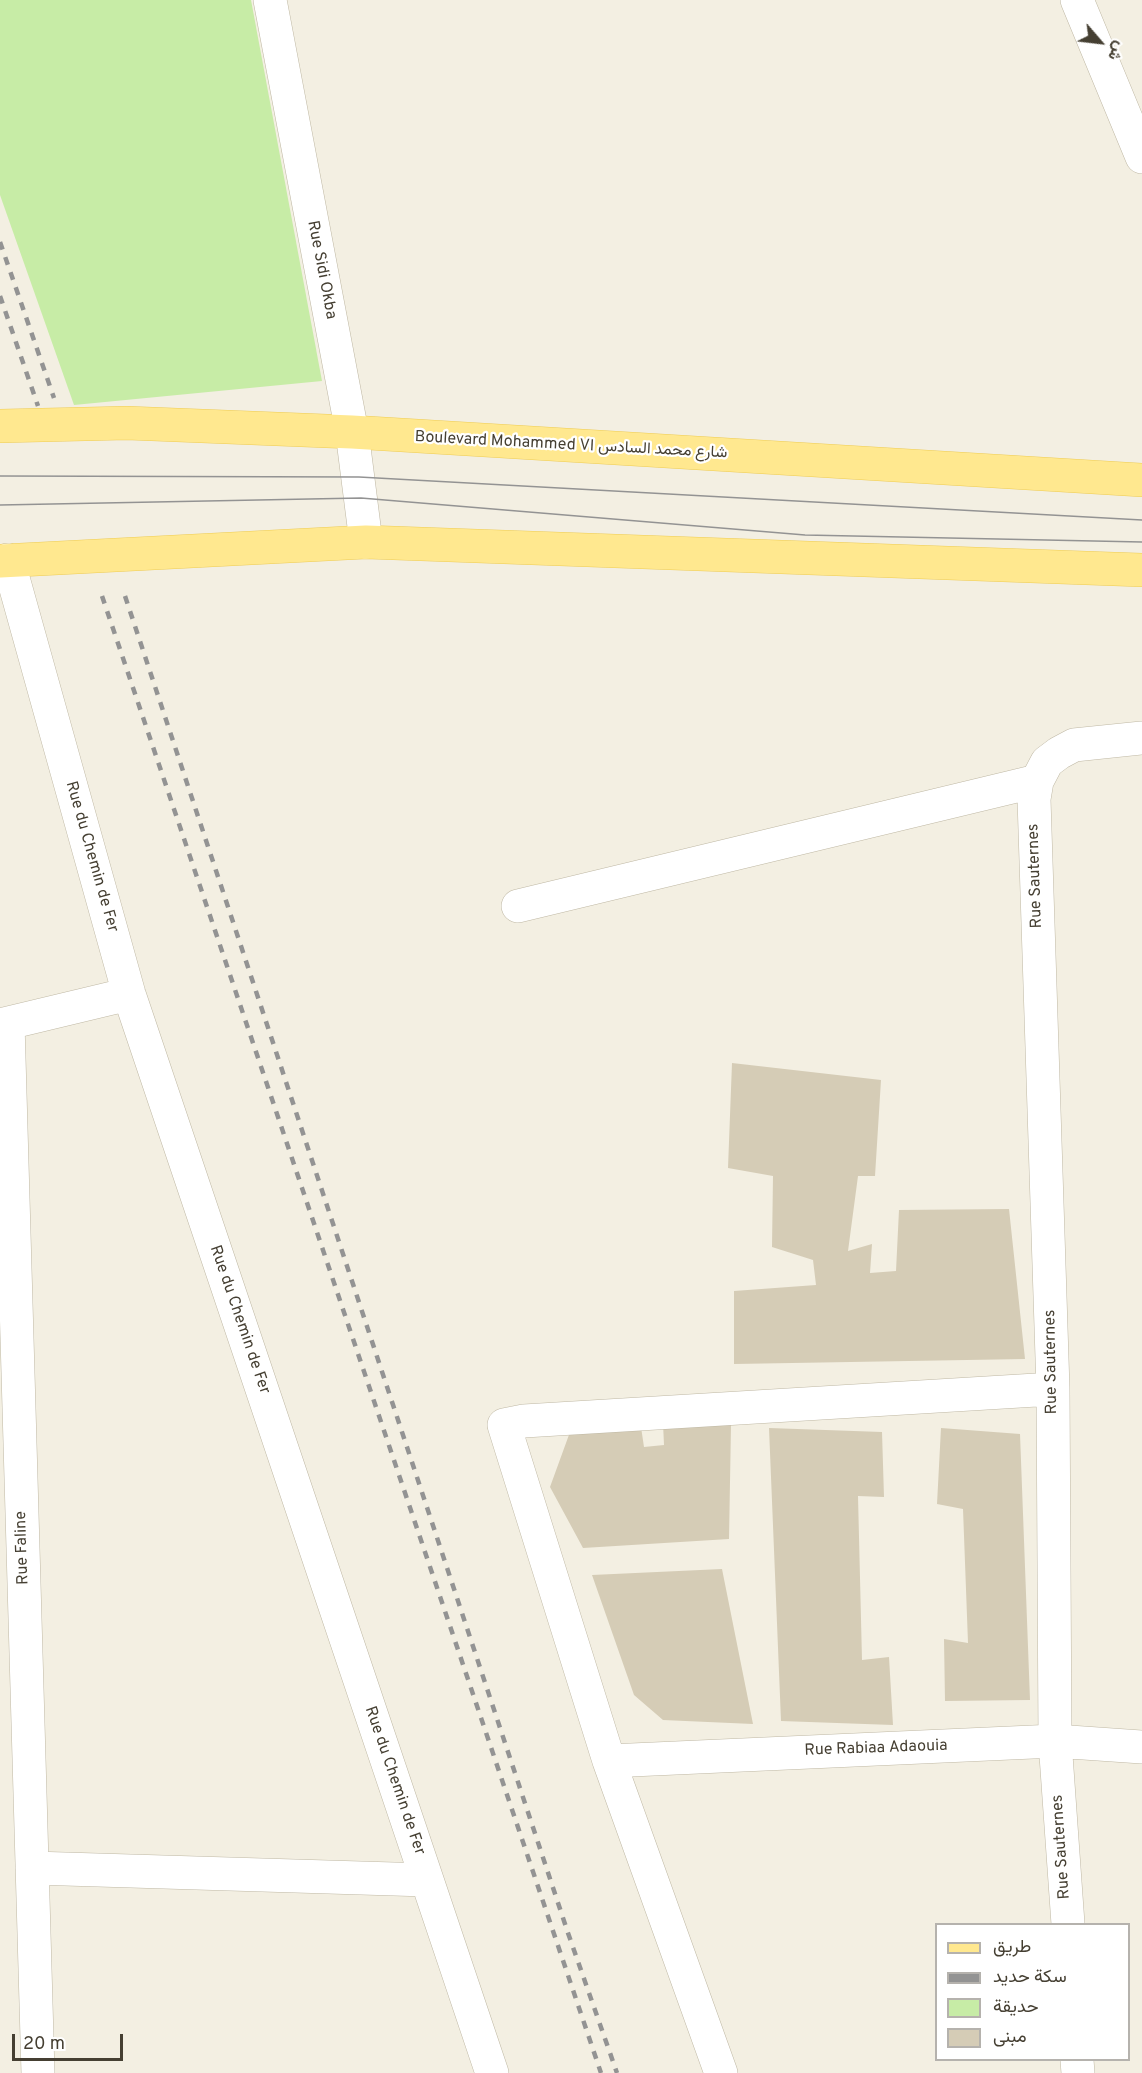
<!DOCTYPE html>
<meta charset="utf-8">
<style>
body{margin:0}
#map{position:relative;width:1142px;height:2073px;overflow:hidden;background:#f3efe2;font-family:Overpass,Vazirmatn,sans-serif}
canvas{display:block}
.legend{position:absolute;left:935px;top:1923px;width:195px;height:138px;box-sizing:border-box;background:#fff;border:2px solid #b5b2ad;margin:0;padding:8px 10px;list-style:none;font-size:18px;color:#453f32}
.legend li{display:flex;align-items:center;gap:12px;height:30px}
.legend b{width:30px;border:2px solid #b5b2ad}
.north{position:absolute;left:1070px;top:12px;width:60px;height:60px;-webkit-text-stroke:4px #fff;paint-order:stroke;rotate:118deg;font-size:16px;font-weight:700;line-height:24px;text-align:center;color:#453f32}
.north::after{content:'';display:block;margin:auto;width:21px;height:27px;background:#453f32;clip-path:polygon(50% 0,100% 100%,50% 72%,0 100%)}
.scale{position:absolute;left:12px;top:2034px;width:111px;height:27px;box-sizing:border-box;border:3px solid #453f32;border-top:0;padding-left:8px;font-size:18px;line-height:21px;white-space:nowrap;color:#453f32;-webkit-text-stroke:4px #fff;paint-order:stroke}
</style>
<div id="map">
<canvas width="1142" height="2073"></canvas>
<ul class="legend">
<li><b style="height:8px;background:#ffe88f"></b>طريق</li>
<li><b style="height:8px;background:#939393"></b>سكة حديد</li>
<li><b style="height:16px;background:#c7eca6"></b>حديقة</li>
<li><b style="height:16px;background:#d5ccb6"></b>مبنى</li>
</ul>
<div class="north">ش</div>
<div class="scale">20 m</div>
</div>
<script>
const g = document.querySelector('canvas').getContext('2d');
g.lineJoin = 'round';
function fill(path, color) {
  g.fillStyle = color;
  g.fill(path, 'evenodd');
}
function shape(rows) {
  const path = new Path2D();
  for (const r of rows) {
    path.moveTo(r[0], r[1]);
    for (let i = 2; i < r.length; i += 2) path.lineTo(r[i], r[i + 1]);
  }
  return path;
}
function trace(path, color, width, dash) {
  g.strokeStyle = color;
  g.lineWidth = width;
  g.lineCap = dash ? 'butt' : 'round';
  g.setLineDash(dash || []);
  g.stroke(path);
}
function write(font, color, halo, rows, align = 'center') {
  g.font = font + ' Overpass,Vazirmatn,sans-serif';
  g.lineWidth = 4.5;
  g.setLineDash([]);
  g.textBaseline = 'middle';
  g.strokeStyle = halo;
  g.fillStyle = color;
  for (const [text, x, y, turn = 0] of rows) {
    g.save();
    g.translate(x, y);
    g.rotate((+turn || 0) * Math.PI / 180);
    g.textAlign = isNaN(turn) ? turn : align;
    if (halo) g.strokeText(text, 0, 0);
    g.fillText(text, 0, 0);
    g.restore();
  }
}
const green = shape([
 [0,0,251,0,322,381,74,405,0,195]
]);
const building = shape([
 [732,1063,881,1080,875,1176,858,1176,848,1251,872,1244,870,1273,896,1271,899,1210,1009,1209,1025,1359,734,1364,734,1291,816,1285,813,1260,772,1247,773,1176,728,1168],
 [663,1423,731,1425,729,1539,583,1548,550,1487,570,1432,641,1427,644,1447,664,1445],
 [769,1428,882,1432,884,1497,858,1496,862,1660,889,1657,893,1725,781,1721],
 [941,1428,1020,1434,1030,1700,945,1701,944,1639,968,1643,963,1509,937,1504],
 [722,1569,753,1724,663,1720,634,1695,592,1575]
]);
const minor = shape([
 [270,0,352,432,366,542],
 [1077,0,1142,157],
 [8,560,129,994,492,2073],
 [518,906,1037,781],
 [8,1023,38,2073],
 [0,1025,129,994],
 [609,1761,1055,1741,1142,1747],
 [32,1868,427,1880],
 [1068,1924,1055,1741,1053,1389,1034,799,1037,781,1047,762,1059,753,1074,745,1142,738],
 [1077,2060,1078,2073],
 [721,2073,609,1761,504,1425,524,1421,1053,1389]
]);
const major = shape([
 [0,426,127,423,352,432,1142,480],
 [0,561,366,542,1142,570]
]);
const tram = shape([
 [0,476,359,477,1142,520],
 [0,505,361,498,805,535,1142,542]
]);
const rail = shape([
 [0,242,54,398],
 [0,296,38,406],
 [102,596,601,2073],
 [125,596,568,1933,617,2073]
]);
const streetNames = [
 ["Rue Sidi Okba",321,270,79],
 ["Boulevard Mohammed VI شارع محمد السادس",571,446,3],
 ["Rue du Chemin de Fer",91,857,74],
 ["Rue Sauternes",1036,876,-92],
 ["Rue du Chemin de Fer",239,1320,71],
 ["Rue Sauternes",1052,1362,-91],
 ["Rue Faline",23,1548,-92],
 ["Rue Rabiaa Adaouia",876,1749,-2],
 ["Rue du Chemin de Fer",394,1781,71],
 ["Rue Sauternes",1062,1847,-94]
];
fill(green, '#c7eca6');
fill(building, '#d5ccb6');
trace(minor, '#bfb8a4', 34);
trace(major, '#ec5', 34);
trace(minor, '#fff', 33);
trace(major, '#ffe88f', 33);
trace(tram, '#939393', 1.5);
trace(rail, '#939393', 4.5, [8, 8]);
write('16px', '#453f32', '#fff', streetNames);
</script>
